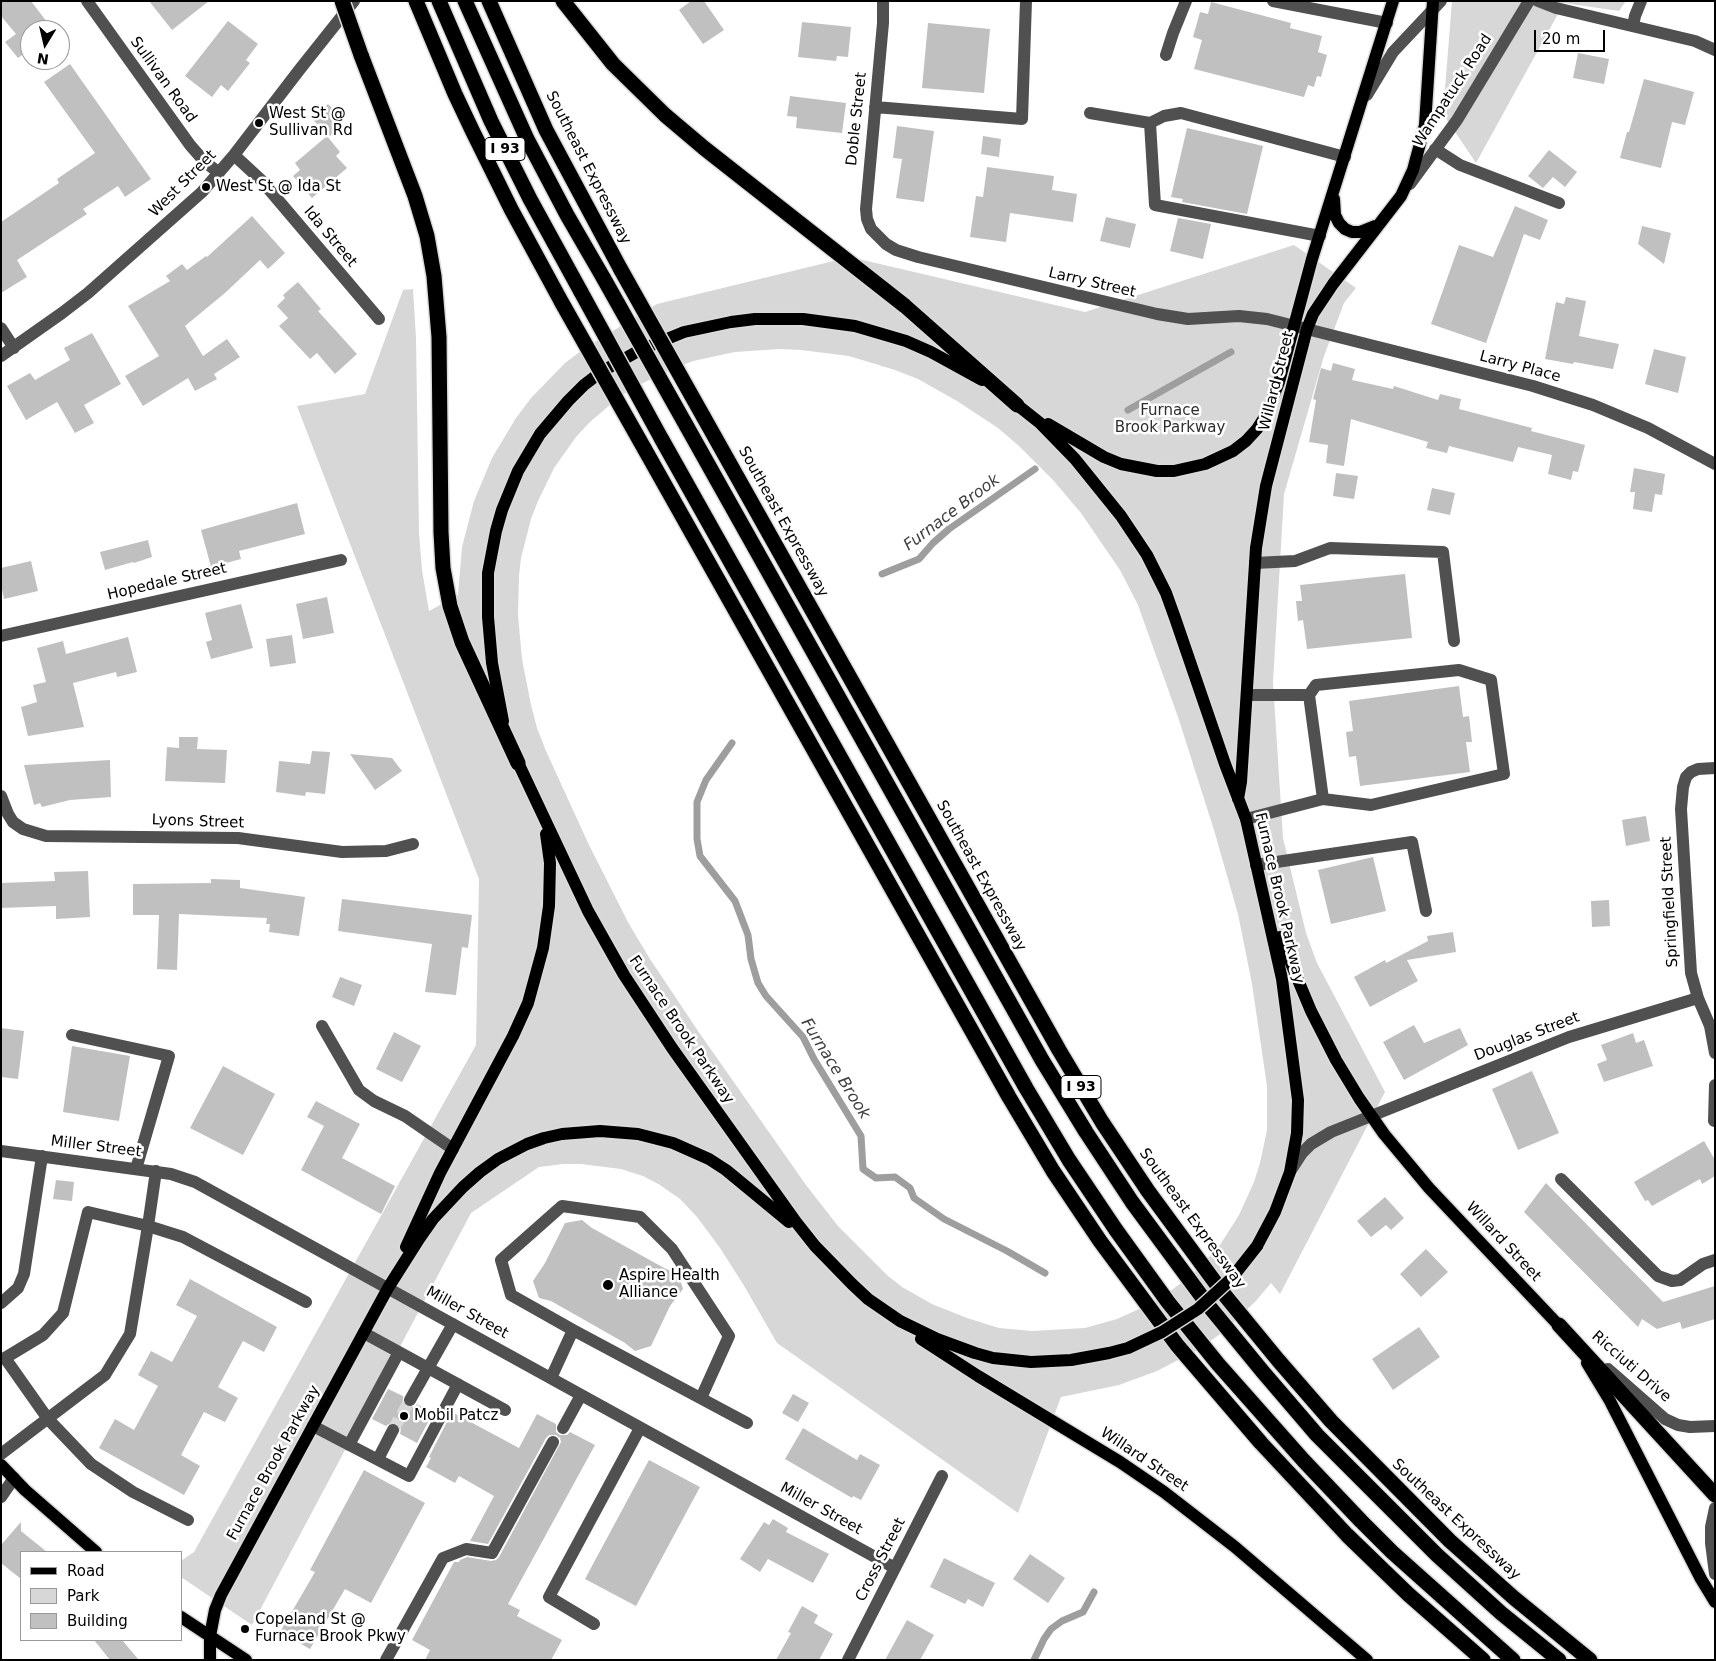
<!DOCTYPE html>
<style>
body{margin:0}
#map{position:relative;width:1716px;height:1661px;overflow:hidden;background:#fff;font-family:"DejaVu Sans",sans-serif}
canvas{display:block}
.frame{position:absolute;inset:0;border:2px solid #000;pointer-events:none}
.legend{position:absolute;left:20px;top:1551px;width:162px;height:90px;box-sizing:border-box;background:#fff;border:1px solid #999;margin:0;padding:6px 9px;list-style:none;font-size:15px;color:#000}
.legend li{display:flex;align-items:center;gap:10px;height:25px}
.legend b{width:25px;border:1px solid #999}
.north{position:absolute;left:20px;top:20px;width:50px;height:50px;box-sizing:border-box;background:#fff;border:1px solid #999;border-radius:50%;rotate:189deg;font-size:14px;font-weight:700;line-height:20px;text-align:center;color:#000}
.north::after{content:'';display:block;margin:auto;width:18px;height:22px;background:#000;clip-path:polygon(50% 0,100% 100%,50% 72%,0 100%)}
.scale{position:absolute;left:1534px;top:30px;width:71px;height:22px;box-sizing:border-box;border:2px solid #000;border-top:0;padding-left:6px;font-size:15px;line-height:18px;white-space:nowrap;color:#000;-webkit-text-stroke:4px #fff;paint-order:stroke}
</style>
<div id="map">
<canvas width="1716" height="1661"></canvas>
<div class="frame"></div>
<ul class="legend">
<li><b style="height:6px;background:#000"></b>Road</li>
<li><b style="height:14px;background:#d7d7d7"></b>Park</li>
<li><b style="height:14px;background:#c0c0c0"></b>Building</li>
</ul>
<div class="north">N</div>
<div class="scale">20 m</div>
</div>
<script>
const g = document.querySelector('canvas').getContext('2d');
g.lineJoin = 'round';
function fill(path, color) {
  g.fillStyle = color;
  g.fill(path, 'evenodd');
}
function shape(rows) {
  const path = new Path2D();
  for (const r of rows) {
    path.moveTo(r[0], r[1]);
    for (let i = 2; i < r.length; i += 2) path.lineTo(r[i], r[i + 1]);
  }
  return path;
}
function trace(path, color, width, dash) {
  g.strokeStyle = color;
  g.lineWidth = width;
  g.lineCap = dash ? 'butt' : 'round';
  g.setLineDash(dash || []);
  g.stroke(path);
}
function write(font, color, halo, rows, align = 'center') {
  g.font = font + ' "DejaVu Sans",sans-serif';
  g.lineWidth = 5;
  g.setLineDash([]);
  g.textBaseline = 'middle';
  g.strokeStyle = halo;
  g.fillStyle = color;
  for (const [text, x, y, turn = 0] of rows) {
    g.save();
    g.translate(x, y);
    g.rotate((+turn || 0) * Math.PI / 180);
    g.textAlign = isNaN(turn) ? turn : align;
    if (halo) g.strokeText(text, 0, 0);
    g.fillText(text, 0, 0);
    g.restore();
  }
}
const green = shape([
 [1452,1,1626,1,1619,11,1564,3,1476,163,1443,114],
 [1294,245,1356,288,1344,303,1324,356,1284,494,1273,682,1283,838,1306,933,1317,963,1385,1092,1280,1294,1271,1283,1255,1302,1219,1335,1199,1349,1157,1371,1119,1385,1061,1397,1018,1513,777,1343,743,1284,720,1248,697,1217,680,1199,660,1185,643,1176,621,1169,581,1164,563,1164,539,1167,471,1213,252,1625,181,1577,181,1561,194,1552,476,1045,479,879,297,406,365,394,403,290,413,289,416,338,419,533,422,570,429,611,458,595,462,547,474,501,492,458,516,418,531,398,565,363,585,348,657,304,850,257,1085,312],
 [779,349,801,350,849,356,895,370,918,379,957,401,998,428,1019,446,1053,480,1081,513,1120,570,1138,605,1178,717,1214,830,1238,914,1252,984,1267,1086,1267,1130,1260,1163,1254,1182,1239,1215,1220,1245,1195,1272,1164,1296,1148,1305,1117,1319,1085,1328,1032,1331,999,1328,967,1318,932,1304,902,1287,888,1276,838,1226,806,1185,698,1031,650,959,629,924,589,845,546,751,537,728,531,705,522,659,518,615,519,576,521,558,531,519,538,501,554,468,576,437,590,422,619,397,635,387,672,369,693,361,735,352]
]);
const stream = shape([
 [1128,410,1231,352],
 [882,574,919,559,933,543,949,529,1035,469],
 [732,743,706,780,697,802,697,839,700,856,735,901,748,935,751,959,758,983,766,996,803,1037,814,1059,861,1136,863,1169,876,1178,895,1177,910,1188,914,1198,944,1219,1007,1251,1045,1273],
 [1034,1660,1044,1639,1051,1629,1062,1621,1083,1612,1094,1592]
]);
const building = shape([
 [1,1,31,1,53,30,30,30,30,51,29,50,18,58,5,42,16,34,1,16],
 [149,1,209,1,172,30],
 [691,1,704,1,724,30,703,44,679,10],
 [1211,2,1291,23,1290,28,1322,36,1318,52,1327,55,1321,77,1317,76,1314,87,1308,85,1304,97,1194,69,1202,40,1193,37,1200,12,1208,14],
 [228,21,258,44,246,60,250,63,228,91,221,85,212,97,185,76],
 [802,22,851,27,848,57,837,56,836,61,798,57],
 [928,23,990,29,984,93,922,88],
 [1578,53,1609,59,1604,84,1573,78],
 [70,64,151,179,125,197,118,186,83,209,87,214,17,260,27,277,1,293,1,222,59,183,57,179,95,153,44,82],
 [1644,79,1694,92,1685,125,1672,122,1661,168,1620,158,1627,132,1629,132],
 [790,96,846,103,842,133,796,128,797,117,787,116],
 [328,104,345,120,330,136,313,120],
 [897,126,934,131,924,202,896,198,902,159,893,158],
 [1187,128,1263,146,1247,214,1182,202,1183,199,1171,197],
 [327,136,340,152,336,156,347,168,312,198,293,176,300,170,295,163],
 [983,136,1001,139,999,157,981,154],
 [1549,150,1577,172,1565,187,1553,177,1543,188,1528,176],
 [987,167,1054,176,1052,190,1077,194,1073,222,1010,213,1006,242,970,237,976,196,983,197],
 [1515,206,1548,220,1540,240,1524,234,1486,343,1431,324,1459,245,1493,257],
 [252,216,285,253,268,269,260,260,225,293,185,326,203,356,227,339,240,357,214,374,217,379,195,391,188,378,143,406,125,376,159,356,128,306,170,281,166,276,182,264,187,270,206,256,207,257],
 [1106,217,1136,224,1130,248,1100,241],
 [1178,218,1211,224,1203,259,1170,251],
 [1642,226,1671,233,1664,264,1638,244],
 [298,282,321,309,318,311,357,354,335,374,317,353,310,359,279,326,288,318,277,306,285,298,283,295],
 [1566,297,1586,301,1579,336,1619,344,1613,369,1574,362,1573,364,1545,359,1556,302,1564,304],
 [92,333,121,384,84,405,94,423,75,433,57,402,26,420,7,386,30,373,35,380,70,360,64,348],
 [1654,349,1686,357,1678,393,1645,384],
 [1333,363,1355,369,1352,380,1393,389,1394,386,1438,400,1440,394,1461,399,1459,409,1532,428,1531,431,1585,445,1578,472,1573,471,1571,480,1548,474,1552,455,1518,447,1513,462,1449,446,1447,453,1426,448,1428,442,1351,419,1344,466,1326,463,1328,445,1309,442,1316,400,1313,399,1321,368,1331,371],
 [1634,468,1665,474,1662,495,1655,494,1652,512,1633,509,1635,492,1630,492],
 [1336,473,1358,476,1354,499,1333,496],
 [1432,488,1455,493,1450,515,1427,510],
 [297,503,305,534,239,551,241,559,211,567,201,530],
 [148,540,152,557,134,563,133,562,105,570,100,552],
 [31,561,38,591,4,599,1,585,1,568],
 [1405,574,1412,638,1307,649,1303,620,1298,621,1296,601,1302,601,1300,585],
 [327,597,334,633,303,639,296,604],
 [241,604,253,648,211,659,206,642,212,640,205,613],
 [292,635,296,663,270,667,266,639],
 [128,637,137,672,117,677,116,672,73,683,84,727,28,736,21,707,37,702,33,685,46,682,37,648,63,641,66,654],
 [1459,686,1463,717,1469,716,1472,742,1466,742,1470,772,1360,786,1356,756,1349,757,1346,732,1353,731,1349,701],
 [179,737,198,737,197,749,227,750,225,783,165,781,167,747,179,748],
 [312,751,330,752,325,794,306,792,305,796,276,792,279,761,310,764],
 [350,754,392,758,402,771,375,790],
 [110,760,111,797,70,800,42,807,40,803,34,805,24,765],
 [1646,816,1650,841,1626,846,1622,820],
 [1373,857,1386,911,1331,924,1318,870],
 [88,871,90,917,56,919,56,906,1,908,1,883,55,881,54,872],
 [211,879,240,880,240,888,305,897,299,936,269,932,270,924,266,924,267,918,179,914,177,970,157,969,159,915,133,915,133,884,211,883],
 [342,899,472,915,468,948,462,947,456,995,425,992,432,944,338,931],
 [1609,900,1610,926,1592,927,1591,901],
 [1453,932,1456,952,1407,960,1418,981,1370,1007,1354,977,1385,960,1386,963,1428,941,1427,936],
 [340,977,362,985,354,1006,332,997],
 [1414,1025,1424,1043,1460,1028,1468,1045,1404,1080,1383,1042],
 [1,1028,24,1031,18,1079,1,1077],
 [394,1032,421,1046,402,1082,376,1069],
 [1633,1033,1636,1043,1644,1040,1653,1066,1604,1082,1597,1064,1607,1060,1601,1045],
 [72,1046,130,1056,119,1121,63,1112],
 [223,1066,275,1094,243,1155,190,1128],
 [1532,1071,1559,1133,1518,1150,1492,1089],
 [316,1101,360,1124,342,1158,395,1186,381,1214,301,1170,324,1126,307,1117],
 [1704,1141,1715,1160,1715,1176,1702,1184,1700,1179,1652,1206,1648,1200,1645,1201,1634,1182],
 [56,1180,74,1182,72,1201,53,1199],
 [1546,1183,1663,1302,1715,1286,1715,1319,1682,1329,1680,1322,1657,1329,1642,1319,1638,1327,1524,1212],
 [1385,1197,1404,1218,1391,1230,1386,1225,1371,1237,1357,1221],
 [582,1220,592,1228,666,1269,678,1273,683,1289,670,1306,651,1346,635,1351,625,1343,551,1301,539,1298,533,1281,545,1263,565,1223],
 [1426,1249,1448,1272,1421,1297,1400,1274],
 [190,1279,277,1327,264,1352,243,1341,218,1387,238,1398,225,1422,204,1412,181,1455,200,1466,184,1495,99,1448,115,1419,134,1430,158,1386,138,1375,151,1351,172,1362,197,1316,176,1305],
 [1419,1327,1440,1357,1393,1390,1372,1359],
 [388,1389,403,1396,403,1404,406,1407,414,1407,417,1404,433,1413,417,1443,400,1434,401,1429,397,1423,392,1422,386,1426,372,1419],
 [793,1394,809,1403,798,1422,782,1413],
 [452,1412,519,1448,537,1414,556,1424,556,1432,560,1435,567,1435,570,1432,595,1445,508,1604,520,1610,517,1616,562,1640,551,1660,425,1660,430,1650,412,1640,454,1562,459,1562,460,1560,467,1557,491,1561,496,1560,499,1557,561,1442,560,1438,556,1435,549,1435,546,1438,488,1544,470,1541,494,1496,459,1476,455,1483,426,1467,431,1458,429,1457],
 [803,1428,857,1460,860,1454,880,1465,861,1500,853,1496,852,1498,785,1459],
 [649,1460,700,1487,636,1606,585,1579],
 [364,1470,425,1503,371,1603,345,1589,310,1649,280,1632,315,1572,310,1570],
 [773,1519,788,1528,786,1532,829,1554,813,1583,768,1559,760,1572,740,1559,764,1522,769,1525],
 [21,1522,21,1531,47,1552,21,1552,21,1579,1,1563,1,1545],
 [1030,1554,1065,1578,1048,1603,1013,1579],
 [944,1558,995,1583,983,1607,968,1599,965,1604,930,1587],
 [802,1606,818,1615,814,1623,833,1634,819,1660,776,1660,791,1633,788,1632],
 [907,1620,934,1635,920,1660,885,1660],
 [94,1640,122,1640,139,1660,110,1660]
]);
const minorTunnel = shape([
 [393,1430,410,1400]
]);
const minor = shape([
 [87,1,190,145,204,161,219,173],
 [883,1,883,23,866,209,867,219,871,229,886,244,896,250,918,257,1157,314,1188,319,1239,316,1267,319,1533,386,1593,405,1648,428,1715,464],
 [1273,1,1387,23],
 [1538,1,1556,8,1695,41,1715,50],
 [1633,26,1635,16,1641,1],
 [1166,55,1173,33,1186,1],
 [1367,95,1393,52,1441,1],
 [875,107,1022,119,1026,1],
 [1090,113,1150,123,1155,205,1320,236],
 [1150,123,1164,116,1181,113,1345,157],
 [1435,149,1460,165,1559,203],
 [234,155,261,180,379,319],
 [1410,184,1457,120,1529,1],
 [1,328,14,348],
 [1,356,62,313,88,293,202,192,234,155,300,69,354,1],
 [1255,563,1295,561,1330,548,1443,552,1454,641],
 [1,636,341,560],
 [1309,695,1316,685,1459,670,1491,680,1504,774,1371,805,1323,799],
 [1715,768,1698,769,1691,772,1686,777,1683,787,1681,809,1691,973,1698,998,1710,1026,1715,1053],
 [1,796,8,814,13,822,23,829,46,836,238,838,342,852,386,851,413,844],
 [1246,819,1323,799,1309,695,1247,695],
 [1256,865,1412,842,1426,911],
 [322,1026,359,1090,374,1101,405,1116,453,1149],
 [72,1035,169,1056,136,1169],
 [1714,1121,1715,1085],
 [1,1151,171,1174,195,1182,895,1568],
 [1291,1170,1302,1153,1311,1144,1331,1132,1569,1037,1698,998],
 [156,1171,148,1226,88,1212,63,1313,43,1335,5,1358,48,1419,91,1464,133,1492,188,1520],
 [1561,1179,1658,1276,1672,1281,1680,1280,1703,1264,1715,1260],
 [1,1303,18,1288,24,1274,42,1156],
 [573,1330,511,1295,501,1260,562,1206,640,1217,672,1249,729,1336,701,1398],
 [364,1333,505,1410],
 [1608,1369,1665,1419,1678,1425,1690,1427,1715,1426],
 [551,1378,573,1330,747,1423],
 [410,1400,453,1324],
 [313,1426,409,1476,458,1384],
 [563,1428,581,1395],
 [349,1445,399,1352],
 [1,1454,105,1375,130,1334,148,1226,183,1237,306,1302],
 [378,1459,393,1430],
 [1,1497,14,1478],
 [1715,1508,1711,1527,1711,1543,1715,1574],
 [594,1624,549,1597,640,1428],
 [386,1660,443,1558,466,1549,492,1553,553,1442],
 [848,1660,942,1476]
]);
const major = shape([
 [1334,199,1335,215,1339,223,1345,229,1352,232,1360,232,1375,226],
 [1011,400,1040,423,1075,459,1121,516,1147,555,1166,593,1175,618,1225,764,1246,819,1282,979,1298,1100,1297,1133,1290,1172,1275,1212,1257,1246],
 [1048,424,1104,457,1121,464,1157,471,1174,471,1205,464,1233,451,1246,441,1257,429,1266,415,1279,382,1312,259,1393,1],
 [503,721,492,663,488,617,488,573,496,531,502,510,518,471,540,434,568,401,584,385,601,372,640,350,684,332,731,322,755,319,803,319,855,326,906,341,931,352,982,380],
 [514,754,588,911,624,975,672,1048,796,1222,815,1246,852,1284,868,1299,900,1321,937,1339,975,1353,993,1358,1031,1362,1071,1360,1109,1353],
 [1238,799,1241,782,1256,548,1266,486,1307,329,1313,314,1333,284,1401,196,1413,170,1425,125,1433,1],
 [1280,937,1311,1011,1336,1060,1359,1098,1384,1134,1429,1188,1565,1332],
 [406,1247,440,1173,513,1036,528,1003,543,948,549,906,550,863,546,834],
 [921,1339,978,1376,1120,1462,1164,1492,1235,1547,1367,1660],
 [1587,1363,1610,1401,1701,1579,1715,1602],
 [1,1465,25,1490,96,1552],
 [181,1617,246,1660],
 [210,1660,210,1636,215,1610,221,1595,388,1288,419,1239,433,1219,463,1187,480,1172,498,1159,527,1144,544,1138,562,1134,600,1131,638,1134,673,1143,709,1159,726,1170,789,1222]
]);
const highway = shape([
 [416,1,455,94,472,130,511,209,562,303],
 [439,1,491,121,530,199,581,292],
 [465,1,527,139,567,215,604,279],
 [489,1,546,130,621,270],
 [563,1,613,64,665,115,704,148,905,306,1017,405],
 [361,55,415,196,427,236,434,276,439,337,441,532,443,568,450,606,462,642,518,763],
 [703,416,1059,1050,1102,1122,1148,1191,1223,1293,1278,1360,1331,1421,1450,1541,1514,1598,1590,1660],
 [686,425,1042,1060,1086,1132,1132,1202,1208,1305,1263,1372,1317,1435,1437,1555,1501,1613,1559,1660],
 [661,438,1026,1088,1069,1160,1116,1230,1168,1302,1218,1364,1304,1461,1361,1521,1392,1552,1513,1660],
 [644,448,1009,1097,1053,1171,1100,1241,1177,1345,1261,1443,1347,1535,1408,1594,1483,1660],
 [1559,1325,1715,1495]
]);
const majorBridge = shape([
 [1109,1353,1128,1348,1162,1332,1198,1309,1231,1279,1257,1246]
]);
const highwayBridge = shape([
 [342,1,361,55],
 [621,270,703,416],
 [604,279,686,425],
 [581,292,661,438],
 [562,303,644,448]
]);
const markers = [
 [259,123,5,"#000"],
 [206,187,5,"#000"],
 [608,1285,6,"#000"],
 [404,1416,5,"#000"],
 [245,1629,5,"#000"]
];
const shields = [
 [505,149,40],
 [1081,1087,40]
];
const shieldNames = [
 ["I 93",505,149],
 ["I 93",1081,1087]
];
const streetNames = [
 ["Sullivan Road",163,80,54],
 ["Wampatuck Road",1453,91,-57],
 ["Doble Street",857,119,-84],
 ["Southeast Expressway",588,168,63],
 ["West Street",183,184,-45],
 ["Ida Street",330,237,50],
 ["Larry Street",1092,283,13],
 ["Larry Place",1520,367,15],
 ["Willard Street",1277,381,-76],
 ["Southeast Expressway",783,522,61],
 ["Hopedale Street",167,582,-13],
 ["Lyons Street",198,822,2],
 ["Southeast Expressway",981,876,61],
 ["Furnace Brook Parkway",1279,898,77],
 ["Springfield Street",1670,902,-93],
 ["Furnace Brook Parkway",681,1030,56],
 ["Douglas Street",1527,1037,-21],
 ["Miller Street",96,1147,7],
 ["Southeast Expressway",1192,1219,54],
 ["Willard Street",1503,1242,47],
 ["Miller Street",467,1313,29],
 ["Ricciuti Drive",1631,1367,41],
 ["Willard Street",1144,1460,34],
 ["Furnace Brook Parkway",274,1463,-61],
 ["Miller Street",821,1509,29],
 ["Southeast Expressway",1456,1520,43],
 ["Cross Street",881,1560,-63]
];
const poiNames = [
 ["West St @",269,114],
 ["Sullivan Rd",269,131],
 ["West St @ Ida St",216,187],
 ["Aspire Health",619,1276],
 ["Alliance",619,1293],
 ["Mobil Patcz",414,1416],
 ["Copeland St @",255,1620],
 ["Furnace Brook Pkwy",255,1637]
];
const parkNames = [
 ["Furnace",1170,411],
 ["Brook Parkway",1170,428]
];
const waterNames = [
 ["Furnace Brook",952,513,-37],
 ["Furnace Brook",835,1069,58]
];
fill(green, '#d7d7d7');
trace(stream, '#9e9e9e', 7);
fill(building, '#c0c0c0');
trace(minorTunnel, '#d9d9d9', 12, [12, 6]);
trace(major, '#dbdbdb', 15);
trace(highway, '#dbdbdb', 18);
trace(minor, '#505050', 12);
trace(major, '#000', 12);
trace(highway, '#000', 15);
trace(majorBridge, '#dbdbdb', 15, []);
trace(highwayBridge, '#dbdbdb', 18, []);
trace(majorBridge, '#000', 12);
trace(highwayBridge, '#000', 15);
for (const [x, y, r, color] of markers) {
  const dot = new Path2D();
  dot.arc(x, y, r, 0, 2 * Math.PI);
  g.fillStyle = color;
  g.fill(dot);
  trace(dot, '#fff', 2);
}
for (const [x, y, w] of shields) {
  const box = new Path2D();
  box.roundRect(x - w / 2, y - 11.5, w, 23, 4);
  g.fillStyle = '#fff';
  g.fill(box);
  trace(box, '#000', 1);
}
write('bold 14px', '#000', null, shieldNames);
write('15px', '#000', '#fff', streetNames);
write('15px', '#000', '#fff', poiNames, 'left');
write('15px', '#2e2e2e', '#fff', parkNames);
write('italic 16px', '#3f3f3f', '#fff', waterNames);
</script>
